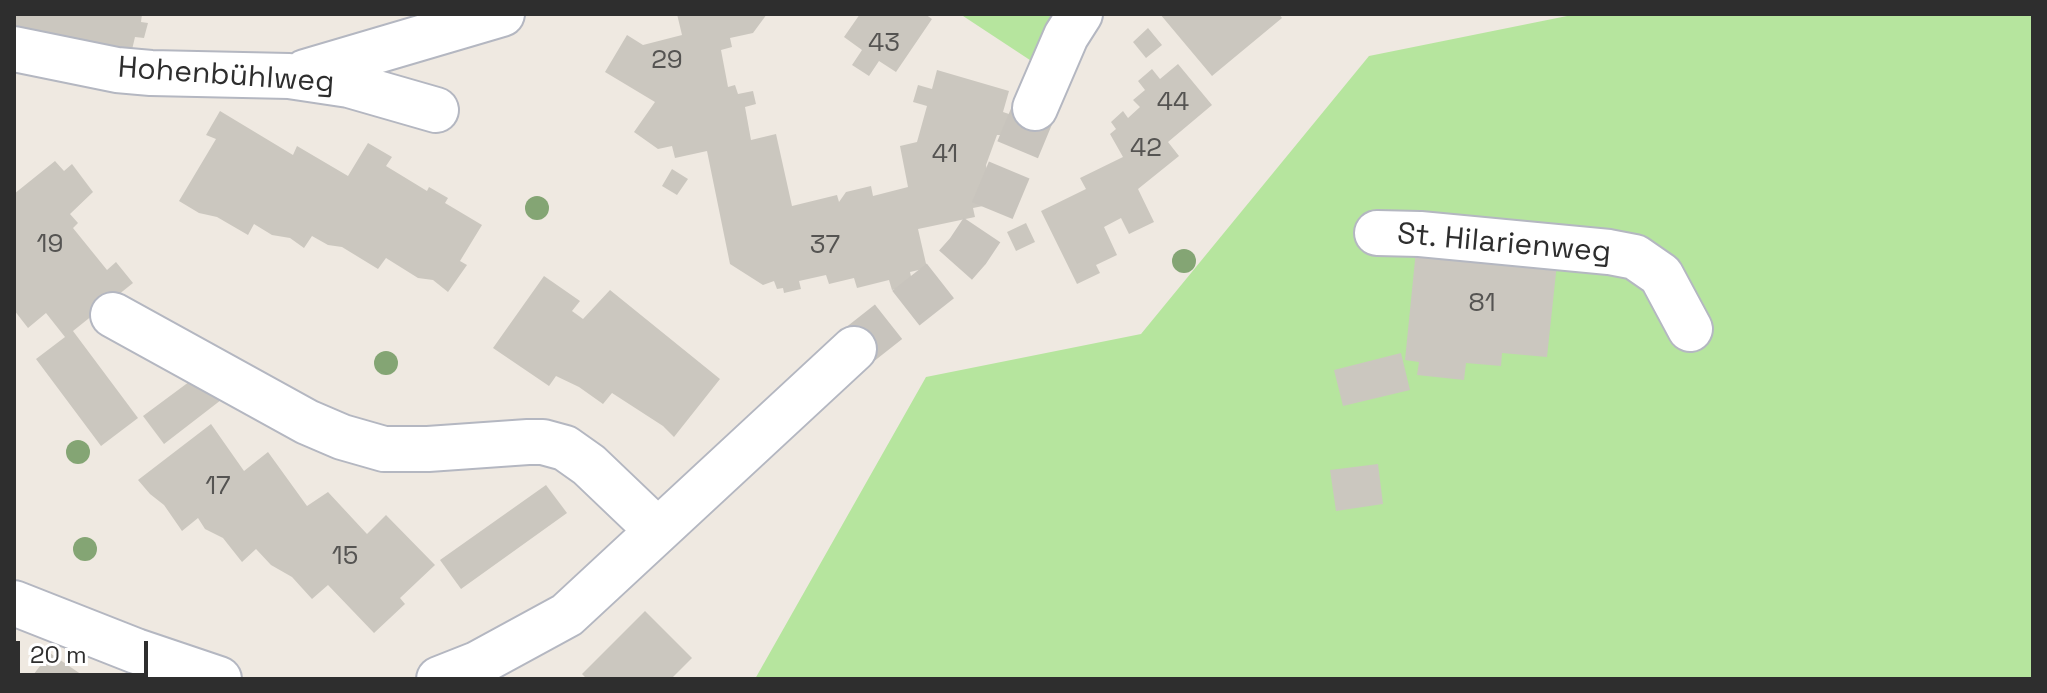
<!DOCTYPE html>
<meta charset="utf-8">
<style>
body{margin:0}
#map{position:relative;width:2047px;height:693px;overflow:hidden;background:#efe9e1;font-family:"Space Grotesk",sans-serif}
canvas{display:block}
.frame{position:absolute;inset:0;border:16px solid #2e2e2e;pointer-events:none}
.scale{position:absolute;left:16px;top:641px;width:132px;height:36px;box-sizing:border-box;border:4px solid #2e2e2e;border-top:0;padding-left:10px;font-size:24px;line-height:28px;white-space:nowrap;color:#2e2e2e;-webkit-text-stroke:6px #fff;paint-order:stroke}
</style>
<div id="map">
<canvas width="2047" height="693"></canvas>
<div class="frame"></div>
<div class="scale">20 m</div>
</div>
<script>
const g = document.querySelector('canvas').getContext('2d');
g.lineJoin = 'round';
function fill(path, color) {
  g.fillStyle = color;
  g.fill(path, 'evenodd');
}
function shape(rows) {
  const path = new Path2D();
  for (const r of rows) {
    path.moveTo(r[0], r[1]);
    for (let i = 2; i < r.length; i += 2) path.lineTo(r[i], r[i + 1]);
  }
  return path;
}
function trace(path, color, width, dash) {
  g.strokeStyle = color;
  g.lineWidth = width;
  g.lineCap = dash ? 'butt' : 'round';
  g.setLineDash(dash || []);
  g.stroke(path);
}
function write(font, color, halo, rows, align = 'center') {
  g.font = font + ' "Space Grotesk",sans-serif';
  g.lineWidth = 6;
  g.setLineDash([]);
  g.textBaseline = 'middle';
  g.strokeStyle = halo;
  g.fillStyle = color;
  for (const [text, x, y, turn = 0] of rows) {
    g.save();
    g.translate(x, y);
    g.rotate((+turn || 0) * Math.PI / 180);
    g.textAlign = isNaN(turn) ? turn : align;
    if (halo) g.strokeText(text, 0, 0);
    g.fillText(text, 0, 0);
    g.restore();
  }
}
const green = shape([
 [960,14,1064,14,1039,66],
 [1577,14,2033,14,2033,679,755,679,926,377,1141,334,1369,56]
]);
const building = shape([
 [14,14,142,14,141,22,148,23,144,38,135,37,131,54,14,38],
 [677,14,767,14,753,33,730,38,732,47,721,50,728,87,735,85,738,94,753,91,756,104,745,107,751,140,776,134,792,206,837,195,839,202,846,192,871,186,873,196,908,187,900,146,917,142,927,106,913,102,918,85,932,89,937,70,1009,91,1003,112,1012,115,1006,135,997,135,986,165,993,204,973,208,975,217,918,229,927,268,910,272,913,285,892,290,889,280,857,288,854,278,829,284,826,275,799,281,801,289,784,293,783,288,777,289,774,281,763,285,730,264,707,151,675,158,672,146,658,149,634,132,655,102,605,72,627,35,643,45,682,35],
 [860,14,925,14,932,19,896,72,879,61,869,76,852,65,862,50,844,37],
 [1160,14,1279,14,1282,18,1212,76],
 [1148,28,1162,45,1146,58,1133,42],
 [1178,64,1212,105,1168,142,1179,156,1138,189,1154,222,1129,234,1121,218,1104,227,1117,255,1096,265,1100,273,1077,284,1041,211,1086,189,1080,178,1123,157,1110,134,1116,129,1111,122,1123,111,1128,118,1140,107,1133,100,1145,90,1138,81,1152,69,1160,79],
 [220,111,293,155,297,146,348,176,368,143,392,157,386,166,427,191,429,187,448,198,445,203,482,225,460,261,467,265,448,292,433,280,418,278,386,258,378,269,342,247,328,245,312,236,304,248,290,238,272,235,254,224,248,235,217,217,199,213,179,201,216,139,206,135],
 [55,161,64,171,72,164,93,192,70,214,78,223,73,228,107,270,116,262,133,283,73,331,138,418,101,446,36,359,65,337,46,313,28,328,14,310,14,194],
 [672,169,688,179,677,195,662,186],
 [1026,223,1035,242,1016,251,1007,232],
 [1417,240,1558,254,1547,357,1502,353,1501,366,1466,363,1464,380,1417,375,1419,362,1405,360],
 [544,276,580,301,572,311,583,319,610,290,720,379,674,437,663,426,612,393,603,404,579,387,556,376,549,386,493,348],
 [875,314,891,331,873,348,857,332],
 [1401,353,1410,390,1343,406,1334,370],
 [201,373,221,400,164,444,143,416],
 [211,424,244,471,268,452,307,506,328,492,367,534,386,515,435,565,400,598,405,604,374,633,328,585,312,599,292,577,271,565,256,549,242,562,223,538,205,529,198,518,182,531,164,505,150,494,138,480],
 [1378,464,1383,504,1336,511,1330,470],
 [546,485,567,513,461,589,440,560],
 [645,611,692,658,671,679,587,679,582,674],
 [50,653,88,679,30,679]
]);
const minorTunnel = shape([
 [854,349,944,278,968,251,988,221,1035,108]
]);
const minor = shape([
 [14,49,117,70,151,73,289,76,349,85,436,110],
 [305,72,502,14],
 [1035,108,1066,36,1080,14],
 [1377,233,1420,234,1609,252,1635,257,1661,275,1690,329],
 [113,315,307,422,342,437,384,449,428,449,528,442,543,442,565,448,589,465,656,529],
 [14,603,136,651,219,679],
 [439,679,477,664,567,615,854,349]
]);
const trees = [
 [537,208],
 [1184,261],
 [386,363],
 [78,452],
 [85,549]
];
const numberNames = [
 ["43",884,44],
 ["29",667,61],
 ["44",1173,103],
 ["42",1146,149],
 ["41",945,155],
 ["19",50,245],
 ["37",825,246],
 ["81",1482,304],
 ["17",218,487],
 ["15",345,557]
];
const streetNames = [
 ["Hohenbühlweg",226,76,4],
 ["St. Hilarienweg",1504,244,5]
];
fill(green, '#b6e59e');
fill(building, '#cbc7bf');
trace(minorTunnel, '#c8c4bd', 44, [44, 22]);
trace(minor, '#b4b7c1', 48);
trace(minor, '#fff', 44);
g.fillStyle = '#84a574';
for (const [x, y] of trees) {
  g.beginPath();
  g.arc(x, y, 12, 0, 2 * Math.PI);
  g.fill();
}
write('26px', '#555452', null, numberNames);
write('30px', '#2e2e2e', '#fff', streetNames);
</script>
